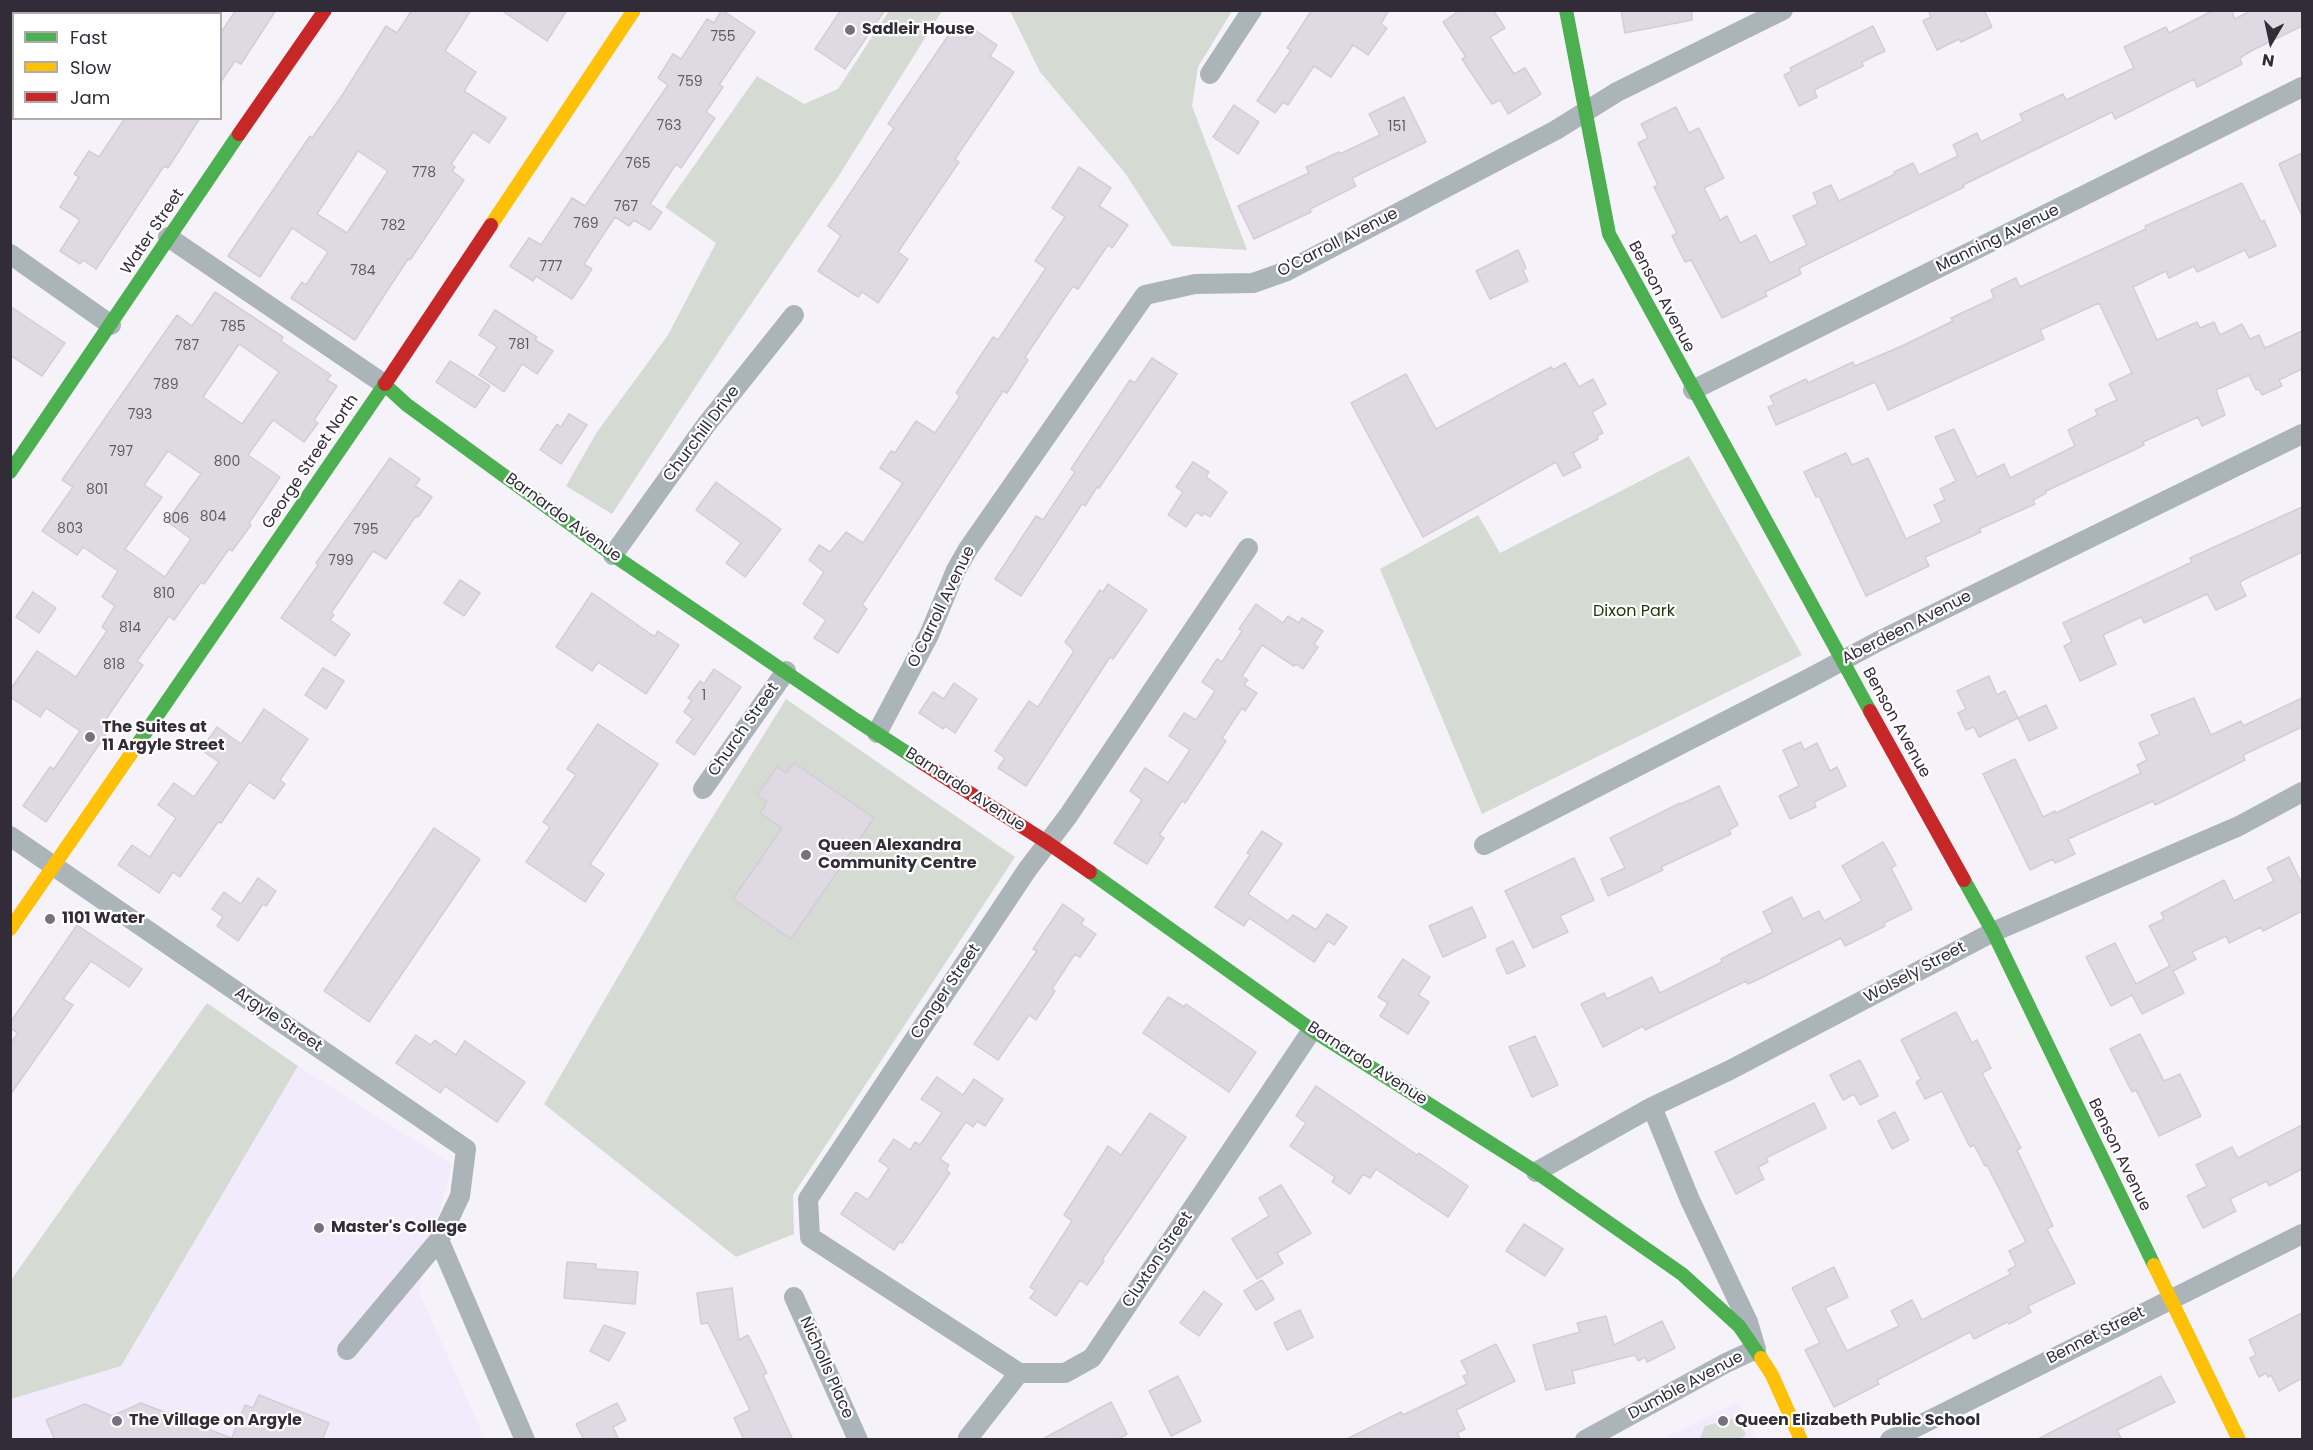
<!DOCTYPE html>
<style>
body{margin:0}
#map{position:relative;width:2313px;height:1450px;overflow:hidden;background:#f6f2fa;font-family:Poppins,sans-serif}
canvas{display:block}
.frame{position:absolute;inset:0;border:12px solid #312c38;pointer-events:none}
.legend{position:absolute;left:12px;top:12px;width:210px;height:108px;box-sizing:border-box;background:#fff;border:2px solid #adabaf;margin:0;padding:8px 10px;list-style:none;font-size:18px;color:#312c38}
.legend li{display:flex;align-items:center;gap:12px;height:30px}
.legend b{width:30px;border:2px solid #adabaf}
.north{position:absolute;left:2241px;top:12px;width:60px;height:60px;-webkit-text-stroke:4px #fff;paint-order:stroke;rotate:189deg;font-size:16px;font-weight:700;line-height:24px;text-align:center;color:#312c38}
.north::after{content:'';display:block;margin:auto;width:21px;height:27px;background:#312c38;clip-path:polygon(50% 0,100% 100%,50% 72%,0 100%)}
</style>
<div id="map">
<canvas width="2313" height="1450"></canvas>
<div class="frame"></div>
<ul class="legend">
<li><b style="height:8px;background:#4caf50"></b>Fast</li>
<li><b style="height:8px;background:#ffc107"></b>Slow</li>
<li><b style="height:8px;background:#c62828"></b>Jam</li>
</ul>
<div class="north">N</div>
</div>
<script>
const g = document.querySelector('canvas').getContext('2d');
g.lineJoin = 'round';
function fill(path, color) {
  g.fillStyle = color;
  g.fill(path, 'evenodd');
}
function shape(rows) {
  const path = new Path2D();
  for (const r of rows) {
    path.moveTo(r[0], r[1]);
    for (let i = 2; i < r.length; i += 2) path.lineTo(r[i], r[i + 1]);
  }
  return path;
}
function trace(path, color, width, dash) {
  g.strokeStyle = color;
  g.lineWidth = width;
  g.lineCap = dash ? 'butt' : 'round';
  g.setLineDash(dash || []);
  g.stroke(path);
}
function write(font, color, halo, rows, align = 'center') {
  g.font = font + ' Poppins,sans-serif';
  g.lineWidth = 4.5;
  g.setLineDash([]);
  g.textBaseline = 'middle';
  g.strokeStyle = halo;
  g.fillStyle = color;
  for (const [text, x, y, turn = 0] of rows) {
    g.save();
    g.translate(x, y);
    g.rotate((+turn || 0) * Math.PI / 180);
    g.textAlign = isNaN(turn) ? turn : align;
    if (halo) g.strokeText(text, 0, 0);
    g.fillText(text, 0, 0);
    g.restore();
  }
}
const built = shape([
 [298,1066,452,1164,419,1292,485,1439,13,1439,11,1434,10,1399,121,1366],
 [1738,1402,1757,1439,1660,1440]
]);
const green = shape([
 [889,11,942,11,838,177,727,339,612,514,566,486,597,432,668,335,716,243,665,207,757,76,804,104,838,89],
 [1010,11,1232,11,1198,67,1192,106,1247,250,1172,246,1125,173,1040,72],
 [1689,456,1802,655,1482,814,1380,569,1478,515,1500,553],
 [786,699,1015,857,793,1195,794,1234,736,1257,544,1104,684,863],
 [207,1003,298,1066,121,1366,11,1399,11,1280],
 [1736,1418,1746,1434,1741,1439,1700,1439,1705,1426]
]);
const building = shape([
 [236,10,276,10,241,64,235,61,220,83,220,34,236,10],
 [412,10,471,10,445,51,476,72,464,91,506,118,489,143,473,132,451,164,455,167,452,171,464,180,410,260,408,259,355,340,291,298,302,282,306,285,328,252,292,228,260,277,228,256,310,136,312,138,343,94,386,26,397,33,412,10],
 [358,151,388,171,347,233,317,214,358,151],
 [501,10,567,10,547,41,501,10],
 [722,10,755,32,719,85,723,87,706,112,715,118,681,168,676,164,650,204,662,212,650,230,634,220,629,226,615,217,584,264,592,269,572,299,536,276,533,281,510,266,529,238,541,245,572,198,585,206,668,85,658,78,673,54,681,59,707,19,714,23,722,10],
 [841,10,885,10,845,69,815,49,841,10],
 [1312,10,1389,10,1381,24,1387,28,1368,55,1353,45,1331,77,1314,66,1288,105,1283,102,1275,113,1257,101,1291,50,1287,48,1312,10],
 [1460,10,1493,10,1505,28,1490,37,1514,74,1525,68,1541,94,1508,114,1500,100,1492,104,1462,59,1466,57,1443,22,1460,10],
 [1621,10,1692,10,1692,20,1625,33,1621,10],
 [1928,10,1984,10,1992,27,1961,42,1959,39,1937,50,1923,21,1931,17,1928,10],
 [2214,10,2231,10,2235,19,2252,10,2302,10,2302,26,2251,51,2240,58,2242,64,2197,87,2194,79,2115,119,2112,112,1963,185,1964,187,1799,268,1801,274,1765,292,1767,296,1722,318,1691,260,1685,262,1672,236,1677,233,1654,187,1658,185,1638,143,1648,138,1641,124,1676,107,1689,133,1699,128,1724,178,1704,188,1720,220,1727,216,1740,243,1756,235,1770,263,1807,245,1793,216,1818,204,1813,193,1831,185,1839,201,1895,174,1894,172,1913,163,1919,175,1958,156,1953,145,1977,133,1981,142,2023,121,2020,114,2063,94,2066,100,2134,68,2124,47,2166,27,2169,33,2214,10],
 [1873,26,1885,51,1862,62,1863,66,1814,90,1817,97,1799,106,1784,75,1792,71,1790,68,1873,26],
 [972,28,997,45,990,56,1014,72,955,159,959,162,898,252,908,259,878,303,862,292,858,297,818,271,841,236,828,226,894,128,888,124,952,30,965,38,972,28],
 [1404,97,1426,142,1352,178,1356,186,1310,209,1311,212,1254,239,1238,206,1309,173,1306,167,1311,165,1339,152,1340,154,1380,135,1369,114,1404,97],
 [1234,105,1259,122,1238,154,1213,137,1234,105],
 [125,118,200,118,168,168,164,166,96,269,83,260,80,264,60,251,80,220,60,207,79,177,74,174,89,151,99,157,125,118],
 [2302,153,2302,216,2279,164,2302,153],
 [1079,167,1111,188,1099,206,1128,225,1112,248,1108,245,1078,289,1073,286,1025,357,1028,360,1007,393,1003,391,862,605,867,609,838,653,814,638,826,620,803,604,824,572,809,560,819,545,830,552,846,532,863,543,903,483,880,468,891,451,895,453,916,421,935,433,960,396,956,393,993,337,998,340,1046,268,1035,261,1065,217,1052,208,1079,167],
 [2242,183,2261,222,2264,220,2276,246,2249,258,2245,250,2197,272,2194,266,2169,278,2166,271,2133,287,2157,340,2197,322,2200,328,2214,322,2220,335,2242,324,2250,339,2259,335,2265,348,2302,331,2302,369,2279,380,2282,386,2262,395,2259,389,2256,390,2249,375,2216,390,2225,415,2202,426,2198,417,2143,442,2144,445,2134,450,2046,491,2046,493,2033,500,2035,504,1979,529,1981,532,1925,557,1929,566,1866,596,1819,496,1816,497,1804,472,1846,453,1852,465,1868,458,1906,539,1942,522,1934,505,1945,500,1940,489,1956,481,1935,437,1954,429,1977,477,2004,464,2010,478,2075,446,2068,430,2098,415,2095,410,2117,400,2109,384,2132,373,2099,303,2040,330,2044,339,1888,410,1875,382,1776,425,1768,407,1774,405,1770,396,1806,379,1808,383,1853,362,1855,366,1902,346,1953,321,1951,318,1994,298,1991,290,2001,285,2016,278,2020,287,2146,229,2145,226,2242,183],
 [1518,250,1526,268,1523,270,1528,281,1490,299,1476,271,1518,250],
 [215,292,283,337,281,341,331,375,327,380,337,386,314,420,318,423,304,442,273,420,248,455,280,477,249,523,251,525,232,551,229,549,204,584,201,582,174,620,169,616,137,661,143,665,106,719,113,724,46,822,23,806,50,767,54,769,80,731,46,708,40,717,10,697,10,690,37,651,76,677,107,631,102,627,115,606,102,597,118,571,83,547,77,555,42,531,73,487,62,480,177,315,192,326,215,292],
 [239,344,279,372,242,424,203,397,239,344],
 [168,451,201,474,167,521,191,539,165,577,125,549,162,497,144,485,168,451],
 [10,306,65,343,42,376,10,355,10,306],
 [495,310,537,337,535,340,553,351,537,374,522,364,504,392,479,375,497,347,479,335,495,310],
 [1152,358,1177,374,1099,488,1097,487,1085,506,1082,504,1021,596,995,579,1036,516,1043,520,1075,472,1071,469,1130,380,1135,383,1152,358],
 [450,361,490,386,475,408,436,382,450,361],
 [1565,363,1579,387,1593,379,1606,404,1592,412,1603,433,1597,436,1598,439,1573,453,1581,467,1563,476,1556,462,1423,537,1351,403,1406,374,1436,429,1551,367,1553,370,1565,363],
 [569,414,587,425,561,464,540,450,557,424,561,427,569,414],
 [390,458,420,479,415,486,432,497,418,517,416,516,386,559,373,551,331,613,334,615,330,620,350,634,335,656,281,618,318,565,316,563,390,458],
 [1193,462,1209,472,1206,477,1227,492,1210,517,1204,513,1202,516,1196,512,1186,527,1168,515,1183,492,1176,487,1193,462],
 [716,482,781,529,745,577,726,563,741,543,696,510,716,482],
 [2302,507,2302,552,2243,580,2240,583,2246,596,2216,610,2207,594,2144,623,2141,617,2103,635,2116,664,2080,681,2064,646,2072,642,2063,623,2192,562,2190,558,2302,507],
 [460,580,480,593,464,616,444,603,460,580],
 [1108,584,1147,610,1113,659,1110,657,1026,786,998,768,1005,758,995,751,1029,701,1038,707,1074,651,1065,642,1100,590,1103,592,1108,584],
 [33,592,56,608,39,633,16,617,33,592],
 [592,593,652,635,655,636,658,631,679,645,646,694,598,662,592,671,556,647,592,593],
 [1256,604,1283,623,1288,616,1299,623,1302,618,1323,631,1314,644,1318,647,1303,669,1296,664,1294,666,1262,645,1242,676,1248,680,1244,685,1257,693,1245,711,1242,708,1222,738,1226,741,1185,803,1182,801,1159,835,1164,838,1147,864,1114,843,1142,800,1130,791,1145,768,1168,783,1190,750,1169,736,1184,713,1196,720,1215,691,1202,682,1217,659,1222,662,1242,631,1239,629,1256,604],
 [323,668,344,681,326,709,305,695,323,668],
 [714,669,741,687,694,755,676,742,693,719,684,712,692,700,688,698,700,681,704,684,714,669],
 [1989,676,1997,695,2005,691,2018,718,1979,737,1974,727,1966,730,1958,713,1966,709,1957,691,1989,676],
 [954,683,977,699,955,733,945,726,943,729,919,713,933,692,944,699,954,683],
 [2194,698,2211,735,2241,721,2243,726,2302,698,2302,727,2243,755,2245,760,2178,794,2155,805,2153,801,2068,839,2075,854,2055,863,2053,859,2030,870,1983,774,2015,759,2043,817,2055,811,2056,813,2141,773,2137,765,2147,760,2139,743,2160,734,2151,715,2194,698],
 [2046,705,2057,728,2029,741,2018,718,2046,705],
 [264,709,308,739,280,780,285,784,274,799,249,782,221,823,218,822,180,877,173,872,159,893,118,865,132,845,150,857,176,818,158,805,174,783,194,797,219,762,201,750,217,727,241,744,264,709],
 [598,724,658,764,590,864,604,874,585,902,526,862,550,827,543,822,576,775,567,769,598,724],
 [1801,742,1804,750,1817,743,1830,771,1837,767,1846,786,1814,802,1816,807,1790,819,1779,796,1799,786,1783,750,1801,742],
 [794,763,874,818,791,939,733,899,782,828,760,813,767,802,757,795,777,767,786,773,794,763],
 [1719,786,1738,825,1729,830,1731,834,1661,867,1663,870,1608,896,1601,879,1625,868,1610,838,1680,803,1681,804,1719,786],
 [434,828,480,859,369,1022,324,991,434,828],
 [1262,831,1282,844,1248,894,1288,921,1293,915,1316,930,1327,914,1347,927,1334,945,1328,941,1314,962,1249,918,1244,926,1215,907,1250,855,1247,853,1262,831],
 [1883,842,1896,865,1891,868,1912,909,1884,923,1885,926,1845,946,1841,938,1759,979,1748,984,1746,981,1645,1030,1643,1026,1603,1047,1581,1004,1604,993,1607,999,1652,977,1660,993,1722,962,1721,959,1773,932,1763,912,1792,897,1803,919,1819,911,1824,921,1862,901,1842,866,1883,842],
 [2289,857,2302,884,2302,911,2263,931,2261,927,2229,943,2226,936,2192,952,2196,959,2173,971,2184,993,2142,1014,2132,995,2111,1006,2086,957,2115,943,2136,984,2170,966,2149,926,2164,919,2161,913,2224,880,2234,901,2274,881,2267,868,2289,857],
 [1574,858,1594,900,1560,916,1568,932,1533,948,1505,891,1574,858],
 [258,878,276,891,266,906,263,904,238,941,217,926,223,917,212,909,224,892,241,904,258,878],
 [1063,904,1084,919,1081,924,1096,934,1080,957,1075,954,1052,989,1055,991,1036,1020,1029,1015,998,1060,974,1044,1037,951,1033,949,1063,904],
 [1472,907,1486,937,1443,957,1429,926,1472,907],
 [77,925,142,969,129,987,91,961,63,999,73,1005,10,1095,10,1044,18,1033,10,1028,10,1023,77,925],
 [1513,941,1525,966,1507,974,1496,949,1513,941],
 [1403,959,1430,977,1418,995,1429,1002,1408,1034,1380,1016,1388,1003,1378,997,1403,959],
 [1168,997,1184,1007,1186,1004,1256,1052,1229,1092,1143,1033,1168,997],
 [1956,1012,1972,1043,1977,1040,1991,1068,1982,1073,2021,1148,2017,1150,2053,1226,2047,1229,2075,1283,2028,1306,2031,1312,2009,1324,2007,1322,1974,1339,1970,1332,1877,1380,1879,1384,1834,1407,1805,1350,1820,1343,1792,1288,1834,1267,1848,1297,1825,1308,1847,1351,1899,1326,1891,1311,1912,1300,1922,1320,2011,1274,2008,1270,2016,1266,2009,1251,2026,1242,1987,1165,1985,1166,1974,1145,1970,1147,1942,1091,1925,1099,1916,1082,1921,1079,1901,1040,1956,1012],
 [2140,1034,2164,1081,2180,1074,2201,1116,2159,1136,2136,1090,2132,1092,2110,1049,2140,1034],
 [416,1035,431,1045,435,1040,456,1055,465,1041,525,1082,497,1122,445,1086,440,1093,396,1063,416,1035],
 [1535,1036,1558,1085,1532,1097,1509,1047,1535,1036],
 [1860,1060,1878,1096,1860,1105,1854,1094,1843,1100,1830,1075,1860,1060],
 [937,1077,963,1095,974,1079,1003,1099,985,1126,977,1121,973,1127,966,1122,940,1159,949,1165,946,1170,950,1173,902,1243,900,1241,894,1250,841,1214,856,1192,868,1200,889,1168,879,1161,894,1139,910,1150,915,1142,920,1145,942,1113,921,1099,937,1077],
 [1316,1086,1417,1155,1419,1153,1468,1186,1448,1217,1376,1169,1370,1178,1363,1174,1350,1194,1332,1182,1335,1177,1290,1146,1306,1123,1296,1116,1316,1086],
 [1814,1103,1826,1128,1766,1158,1768,1162,1758,1167,1764,1179,1736,1194,1715,1152,1814,1103],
 [1895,1112,1909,1140,1892,1149,1878,1121,1895,1112],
 [1150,1113,1186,1137,1102,1260,1104,1261,1087,1285,1080,1280,1056,1316,1030,1298,1035,1291,1030,1287,1072,1221,1064,1215,1108,1146,1121,1155,1150,1113],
 [2302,1125,2302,1169,2269,1186,2267,1181,2230,1199,2236,1211,2203,1228,2187,1196,2207,1186,2196,1165,2232,1147,2238,1158,2302,1125],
 [1281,1185,1311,1233,1277,1253,1283,1263,1257,1279,1232,1239,1269,1216,1259,1198,1281,1185],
 [1524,1224,1563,1249,1545,1276,1506,1251,1524,1224],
 [567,1262,596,1264,596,1269,638,1272,635,1304,564,1298,567,1262],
 [1262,1280,1274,1299,1256,1310,1244,1291,1262,1280],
 [732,1288,739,1340,748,1335,767,1373,763,1375,793,1440,744,1440,734,1418,750,1410,708,1323,701,1324,697,1293,732,1288],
 [1204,1291,1222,1304,1199,1336,1180,1323,1204,1291],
 [1300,1310,1313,1337,1287,1350,1274,1323,1300,1310],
 [2302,1313,2302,1378,2279,1391,2271,1375,2268,1377,2266,1373,2259,1377,2250,1358,2256,1355,2249,1340,2302,1313],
 [1606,1316,1614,1345,1662,1321,1675,1348,1647,1362,1645,1357,1638,1361,1635,1355,1572,1371,1575,1383,1546,1390,1533,1345,1580,1332,1577,1323,1606,1316],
 [604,1325,625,1333,609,1361,590,1351,604,1325],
 [1496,1344,1515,1381,1456,1410,1465,1429,1457,1433,1461,1440,1345,1440,1401,1412,1403,1415,1467,1384,1463,1376,1468,1374,1461,1361,1496,1344],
 [1178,1376,1201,1421,1171,1436,1149,1391,1178,1376],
 [2161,1376,2175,1402,2117,1430,2122,1440,2036,1440,2161,1376],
 [259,1395,329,1423,322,1440,231,1440,245,1405,253,1408,259,1395],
 [1111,1402,1127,1434,1117,1440,1041,1440,1111,1402],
 [141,1403,231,1438,231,1440,55,1440,46,1420,85,1404,112,1416,141,1403],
 [617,1403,626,1420,613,1427,619,1440,584,1440,576,1424,617,1403]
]);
const street = shape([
 [1210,74,1252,10],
 [168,237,384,384],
 [10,254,111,325],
 [1693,390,2302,87],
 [613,555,706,425,794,315],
 [877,733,929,635,956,570,968,549,1145,295,1195,284,1253,283,1287,271,1556,130,1617,92,1783,10],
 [703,789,786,671],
 [10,836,466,1149,460,1196,439,1240,525,1440],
 [1484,845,1810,678,1877,642,2302,434],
 [1536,1172,1652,1107,1730,1070,1993,932,2239,826,2302,792],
 [794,1297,858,1440],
 [347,1350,439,1240],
 [1019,1373,810,1237,808,1199,1027,870,1068,816,1248,548],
 [1019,1373,1065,1373,1092,1358,1312,1030],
 [968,1438,1019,1373],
 [1585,1440,1726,1363,1756,1349,1748,1322,1690,1200,1652,1107],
 [1890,1440,2302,1234]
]);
const fast = shape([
 [1566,10,1609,234,1870,711],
 [384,384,407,405,613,555,856,720,921,762],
 [10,472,239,134],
 [137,745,385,384],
 [1090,872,1312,1030,1536,1172,1682,1274,1739,1326,1761,1358],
 [1964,880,1993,932,2154,1265]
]);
const slow = shape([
 [491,225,634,10],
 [10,929,137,745],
 [2154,1265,2239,1440],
 [1761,1358,1772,1375,1801,1440]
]);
const jam = shape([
 [239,134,325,10],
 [385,384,491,225],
 [1870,711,1964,880],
 [921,762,1048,843,1090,872]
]);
const markers = [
 [850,30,6,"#76717c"],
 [90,737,6,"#76717c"],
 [806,855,6,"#76717c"],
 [50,919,6,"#76717c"],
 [319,1228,6,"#76717c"],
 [117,1421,6,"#76717c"],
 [1723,1421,6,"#76717c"]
];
const numberNames = [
 ["755",723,37],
 ["759",690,82],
 ["763",669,126],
 ["151",1397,127],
 ["765",638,164],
 ["778",424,173],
 ["767",626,207],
 ["769",586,224],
 ["782",393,226],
 ["777",551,267],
 ["784",363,271],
 ["785",233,327],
 ["781",519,345],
 ["787",187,346],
 ["789",166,385],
 ["793",140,415],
 ["797",121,452],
 ["800",227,462],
 ["801",97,490],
 ["804",213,517],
 ["806",176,519],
 ["803",70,529],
 ["795",366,530],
 ["799",341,561],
 ["810",164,594],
 ["814",130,628],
 ["818",114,665],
 ["1",704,696]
];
const poiNames = [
 ["Sadleir House",862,30],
 ["The Suites at",102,728],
 ["11 Argyle Street",102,746],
 ["Queen Alexandra",818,846],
 ["Community Centre",818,864],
 ["1101 Water",62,919],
 ["Master's College",331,1228],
 ["The Village on Argyle",129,1421],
 ["Queen Elizabeth Public School",1735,1421]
];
const streetNames = [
 ["Water Street",153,232,-56],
 ["Manning Avenue",1998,239,-26],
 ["O'Carroll Avenue",1338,243,-27],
 ["Benson Avenue",1661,297,62],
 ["Churchill Drive",702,434,-53],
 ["George Street North",311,462,-56],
 ["Barnardo Avenue",563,518,36],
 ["O'Carroll Avenue",942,607,-64],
 ["Aberdeen Avenue",1907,628,-27],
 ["Benson Avenue",1896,723,61],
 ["Church Street",744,730,-55],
 ["Barnardo Avenue",965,790,33],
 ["Wolsely Street",1915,973,-28],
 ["Conger Street",946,992,-56],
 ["Argyle Street",278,1020,34],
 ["Barnardo Avenue",1367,1064,33],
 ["Benson Avenue",2119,1155,64],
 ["Cluxton Street",1158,1260,-56],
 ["Bennet Street",2096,1336,-27],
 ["Nicholls Place",826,1368,66],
 ["Dumble Avenue",1686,1386,-28]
];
const parkNames = [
 ["Dixon Park",1634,612]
];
fill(built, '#f2ebfc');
fill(green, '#d5dad2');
fill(building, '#dfd9e3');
trace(building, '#d3cdd6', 1.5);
trace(street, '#abb4b9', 20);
trace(fast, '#4caf50', 14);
trace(slow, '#ffc107', 14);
trace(jam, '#c62828', 14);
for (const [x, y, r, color] of markers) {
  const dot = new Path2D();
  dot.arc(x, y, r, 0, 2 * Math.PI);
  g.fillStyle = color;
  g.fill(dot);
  trace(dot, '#fff', 2);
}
write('14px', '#5f5a66', null, numberNames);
write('bold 16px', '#312c38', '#fff', poiNames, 'left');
write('16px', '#312c38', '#fff', streetNames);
write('16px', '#22370d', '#fff', parkNames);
</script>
